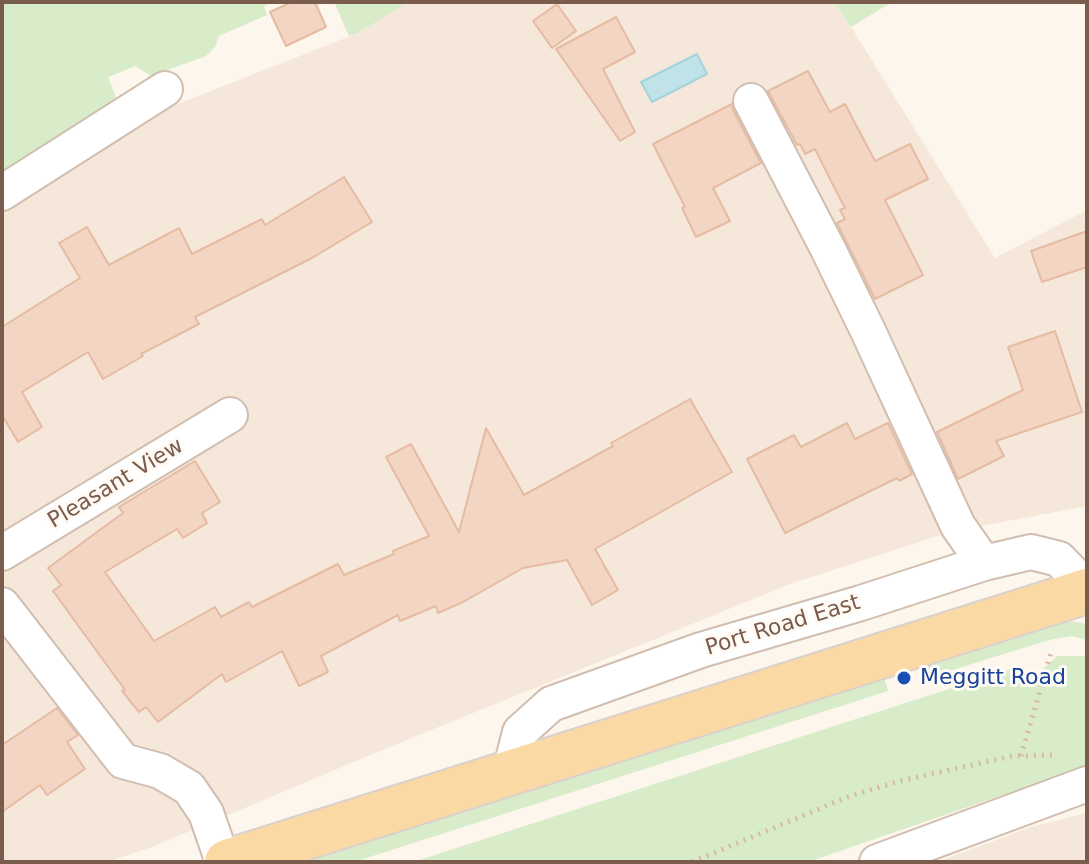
<!DOCTYPE html>
<style>
body{margin:0}
#map{position:relative;width:1089px;height:864px;overflow:hidden;background:#fdf6ec;font-family:"DejaVu Sans",sans-serif}
canvas{display:block}
.frame{position:absolute;inset:0;border:4px solid #7a5c4d;pointer-events:none}
</style>
<div id="map">
<canvas width="1089" height="864"></canvas>
<div class="frame"></div>
</div>
<script>
const g = document.querySelector('canvas').getContext('2d');
g.lineJoin = 'round';
function fill(path, color) {
  g.fillStyle = color;
  g.fill(path, 'evenodd');
}
function shape(rows) {
  const path = new Path2D();
  for (const r of rows) {
    path.moveTo(r[0], r[1]);
    for (let i = 2; i < r.length; i += 2) path.lineTo(r[i], r[i + 1]);
  }
  return path;
}
function trace(path, color, width, dash) {
  g.strokeStyle = color;
  g.lineWidth = width;
  g.lineCap = dash ? 'butt' : 'round';
  g.setLineDash(dash || []);
  g.stroke(path);
}
function write(font, color, halo, rows, align = 'center') {
  g.font = font + ' "DejaVu Sans",sans-serif';
  g.lineWidth = 6;
  g.setLineDash([]);
  g.textBaseline = 'middle';
  g.strokeStyle = halo;
  g.fillStyle = color;
  for (const [text, x, y, turn = 0] of rows) {
    g.save();
    g.translate(x, y);
    g.rotate((+turn || 0) * Math.PI / 180);
    g.textAlign = isNaN(turn) ? turn : align;
    if (halo) g.strokeText(text, 0, 0);
    g.fillText(text, 0, 0);
    g.restore();
  }
}
const residential = shape([
 [409,2,834,2,851,27,995,258,1087,210,1087,506,950,532,793,583,392,746,152,847,106,862,2,862,2,177,130,123,358,33],
 [1087,813,1087,862,937,862,1031,827]
]);
const green = shape([
 [2,2,275,2,264,6,267,15,219,36,215,47,206,56,151,76,135,66,108,77,118,103,2,177],
 [334,2,409,2,358,33,349,36],
 [834,2,892,2,851,27],
 [1061,620,1083,623,1087,625,1087,640,1072,636,1049,640,930,677,925,665],
 [1057,656,1087,656,1087,766,808,862,413,862,1014,668,1026,672,1033,678],
 [884,678,888,691,354,862,296,862]
]);
const water = shape([
 [697,54,707,74,652,102,641,82,697,54]
]);
const building = shape([
 [292,2,315,2,326,27,286,46,270,12,292,2],
 [557,4,576,31,552,48,533,21,557,4],
 [616,17,635,52,603,69,635,132,620,141,556,49,616,17],
 [808,71,830,112,845,104,875,161,910,144,928,179,885,200,923,275,875,299,837,223,845,219,840,210,845,208,832,183,815,149,805,154,800,144,797,145,768,91,808,71],
 [732,104,733,110,761,163,713,188,730,221,696,237,682,208,685,207,653,144,732,104],
 [344,177,372,222,312,258,195,317,199,324,141,354,143,356,103,379,88,352,22,392,42,427,18,442,2,415,2,327,80,278,59,243,87,227,109,265,179,228,192,254,262,219,265,225,344,177],
 [1087,231,1087,267,1042,282,1031,251,1087,231],
 [1055,331,1082,412,996,441,1004,456,958,479,937,432,1023,390,1008,347,1055,331],
 [690,399,732,472,595,549,618,590,592,605,567,560,523,568,463,602,438,613,436,606,400,621,398,615,321,656,328,672,299,686,282,651,226,682,222,674,158,722,146,707,139,712,122,691,125,690,53,591,61,585,48,568,123,513,119,507,195,461,220,502,202,513,207,523,183,538,177,529,105,572,154,641,215,607,221,617,249,602,252,607,338,564,344,575,394,554,393,551,429,536,386,457,411,444,459,532,486,428,524,495,613,446,611,443,690,399],
 [847,423,855,439,888,423,912,474,899,481,897,478,785,533,747,459,794,435,801,447,847,423],
 [57,708,78,735,67,742,85,769,47,795,40,785,2,812,2,745,57,708]
]);
const path = shape([
 [1021,756,1052,649],
 [692,862,850,796,900,781,1012,756,1057,755]
]);
const minor = shape([
 [751,101,828,249,869,333,958,526,984,563],
 [2,193,165,89],
 [2,553,230,415],
 [2,605,123,761,160,771,189,788,206,813,223,862],
 [510,772,520,732,551,704,701,650,861,603,984,563,1031,552,1059,559,1087,588],
 [877,862,1087,784]
]);
const major = shape([
 [227,862,1087,591]
]);
const markers = [
 [904,678,8,"#1a4fb4"]
];
const streetNames = [
 ["Pleasant View",116,484,-31],
 ["Port Road East",783,626,-17]
];
const transitNames = [
 ["Meggitt Road",920,678]
];
fill(residential, '#f5e8da');
fill(green, '#d8ecc9');
fill(water, '#bfe3e8');
trace(water, '#a5d3da', 2);
fill(building, '#f3d5c3');
trace(building, '#e6bba3', 2);
trace(minor, '#d1beb0', 38);
trace(major, '#dad1cd', 48);
trace(path, '#d9b8a5', 5, [2, 6]);
trace(minor, '#fff', 34);
trace(major, '#fbd9a5', 44);
for (const [x, y, r, color] of markers) {
  const dot = new Path2D();
  dot.arc(x, y, r, 0, 2 * Math.PI);
  g.fillStyle = color;
  g.fill(dot);
  trace(dot, '#fffaf3', 3);
}
write('22px', '#7a5c4d', '#fffaf3', streetNames);
write('22px', '#164399', '#fffaf3', transitNames, 'left');
</script>
